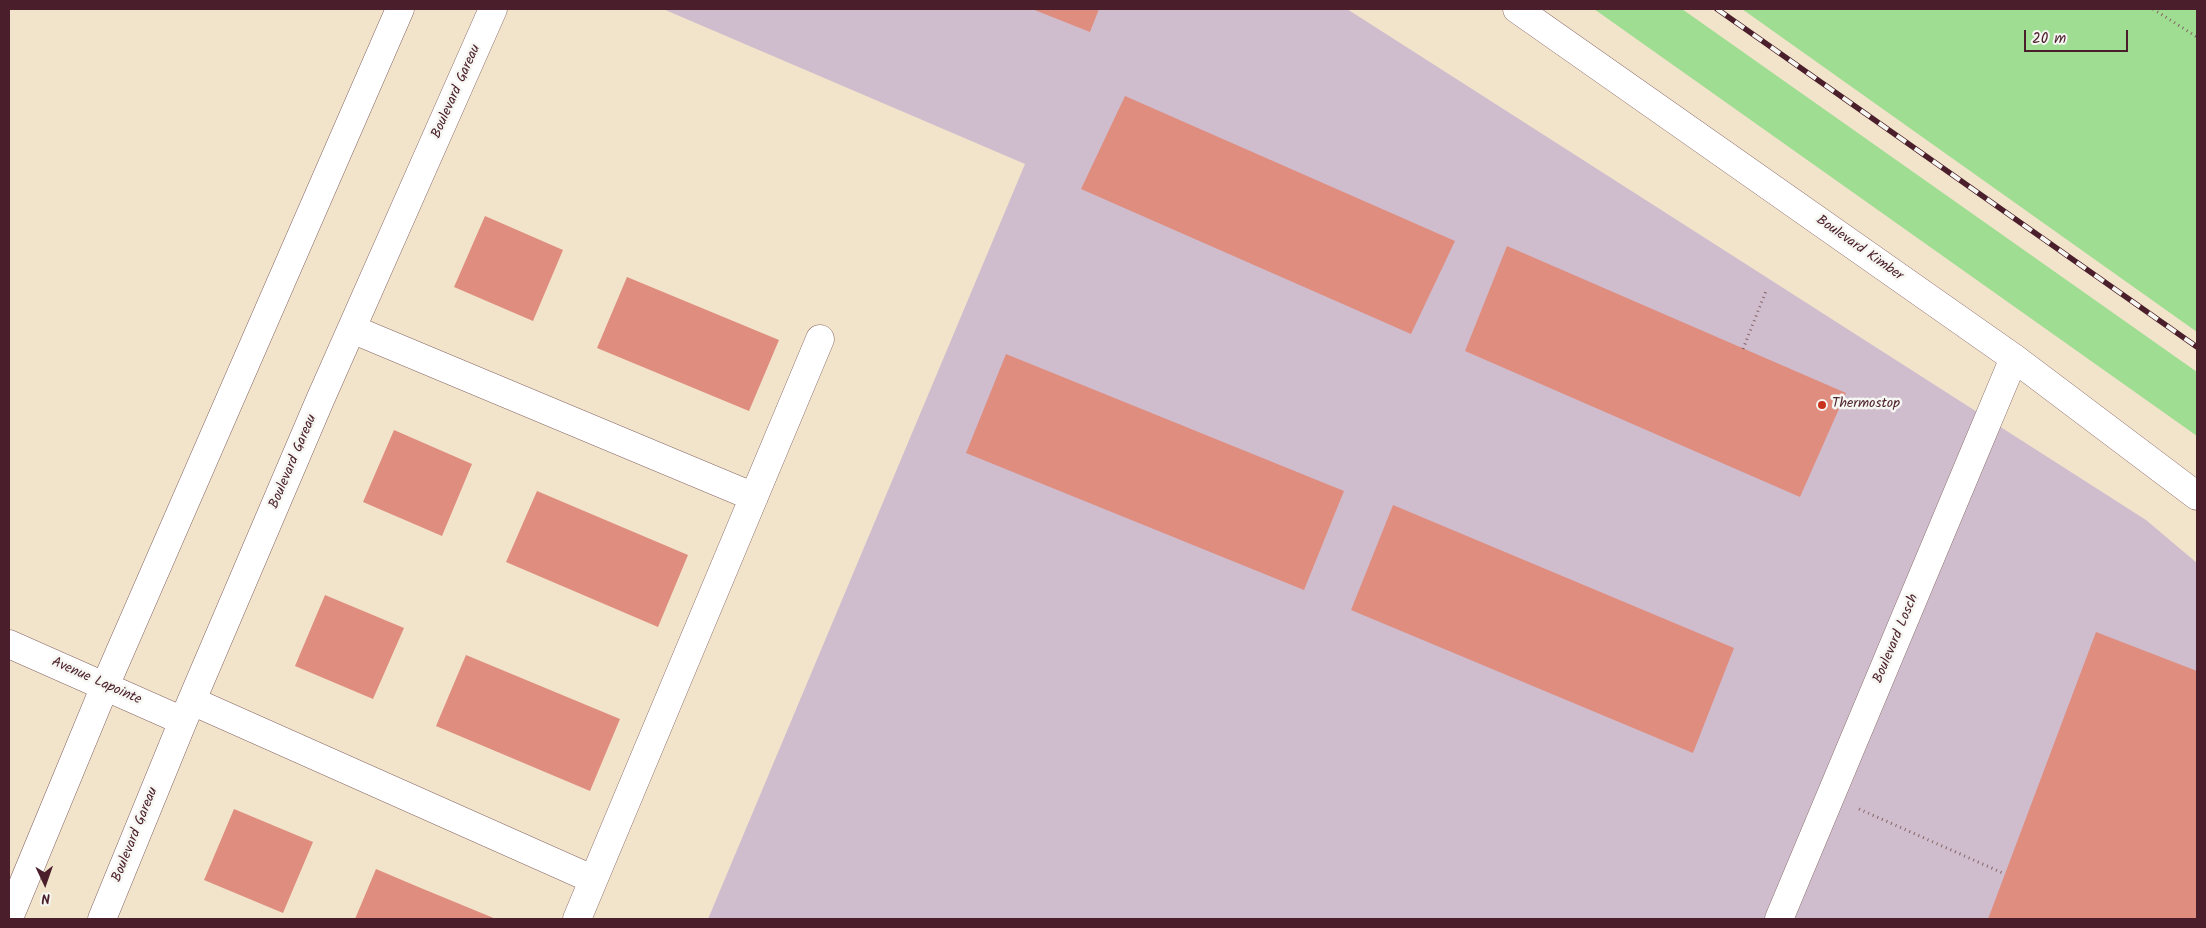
<!DOCTYPE html>
<style>
body{margin:0}
#map{position:relative;width:2206px;height:928px;overflow:hidden;background:#f2e4cb;font-family:Kalam,sans-serif}
canvas{display:block}
.frame{position:absolute;inset:0;border:10px solid #4a1f2b;pointer-events:none}
.north{position:absolute;left:20px;top:858px;width:50px;height:50px;-webkit-text-stroke:4px #f6f6f2;paint-order:stroke;rotate:177deg;font-size:14px;font-weight:700;line-height:20px;text-align:center;color:#4a1f2b}
.north::after{content:'';display:block;margin:auto;width:18px;height:22px;background:#4a1f2b;clip-path:polygon(50% 0,100% 100%,50% 72%,0 100%)}
.scale{position:absolute;left:2024px;top:30px;width:104px;height:22px;box-sizing:border-box;border:2px solid #4a1f2b;border-top:0;padding-left:6px;font-size:15px;line-height:18px;white-space:nowrap;color:#4a1f2b;-webkit-text-stroke:4px #f6f6f2;paint-order:stroke}
</style>
<div id="map">
<canvas width="2206" height="928"></canvas>
<div class="frame"></div>
<div class="north">N</div>
<div class="scale">20 m</div>
</div>
<script>
const g = document.querySelector('canvas').getContext('2d');
g.lineJoin = 'round';
function fill(path, color) {
  g.fillStyle = color;
  g.fill(path, 'evenodd');
}
function shape(rows) {
  const path = new Path2D();
  for (const r of rows) {
    path.moveTo(r[0], r[1]);
    for (let i = 2; i < r.length; i += 2) path.lineTo(r[i], r[i + 1]);
  }
  return path;
}
function trace(path, color, width, dash) {
  g.strokeStyle = color;
  g.lineWidth = width;
  g.lineCap = dash ? 'butt' : 'round';
  g.setLineDash(dash || []);
  g.stroke(path);
}
function write(font, color, halo, rows, align = 'center') {
  g.font = font + ' Kalam,sans-serif';
  g.lineWidth = 5;
  g.setLineDash([]);
  g.textBaseline = 'middle';
  g.strokeStyle = halo;
  g.fillStyle = color;
  for (const [text, x, y, turn = 0] of rows) {
    g.save();
    g.translate(x, y);
    g.rotate((+turn || 0) * Math.PI / 180);
    g.textAlign = isNaN(turn) ? turn : align;
    if (halo) g.strokeText(text, 0, 0);
    g.fillText(text, 0, 0);
    g.restore();
  }
}
const industrial = shape([
 [663,9,1347,9,2146,520,2197,563,2197,919,708,919,1025,164]
]);
const green = shape([
 [1594,9,1682,9,2197,372,2197,436],
 [1742,9,2197,9,2197,332]
]);
const building = shape([
 [1032,9,1099,9,1090,32],
 [1125,96,1455,241,1411,334,1081,189],
 [485,216,563,250,533,321,454,287],
 [1507,246,1846,393,1800,497,1465,351],
 [627,277,779,340,749,411,597,348],
 [1006,354,1344,491,1304,590,966,453],
 [394,430,472,464,442,536,363,502],
 [537,491,688,555,658,627,506,562],
 [1393,505,1734,648,1693,753,1351,610],
 [325,595,404,628,373,699,295,666],
 [2096,632,2197,671,2197,919,1988,919],
 [466,655,620,719,590,791,436,726],
 [234,809,313,842,283,913,204,880],
 [376,869,416,886,496,919,355,919]
]);
const path = shape([
 [2153,9,2197,37],
 [1743,349,1766,291],
 [1859,809,2005,874]
]);
const minor = shape([
 [1517,9,2014,358,2197,496],
 [352,329,754,497],
 [9,644,183,721],
 [192,701,592,879],
 [9,918,105,686,400,9],
 [102,919,183,721,320,400,493,9],
 [577,919,820,339],
 [1779,919,2014,358]
]);
const rail = shape([
 [1717,9,2197,347]
]);
const markers = [
 [1822,405,5,"#c8321e"]
];
const streetNames = [
 ["Boulevard Gareau",457,92,-66],
 ["Boulevard Kimber",1859,249,35],
 ["Boulevard Gareau",294,462,-67],
 ["Boulevard Losch",1897,639,-67],
 ["Avenue Lapointe",96,682,24],
 ["Boulevard Gareau",136,835,-68]
];
const poiNames = [
 ["Thermostop",1832,405]
];
fill(industrial, '#cfbdce');
fill(green, '#9edd92');
fill(building, '#df8d7f');
trace(minor, '#856463', 29);
trace(path, '#856463', 3, [1, 4]);
trace(minor, '#fff', 28);
trace(rail, '#4a1f2b', 5.5);
trace(rail, '#f6f6f2', 4, [11]);
for (const [x, y, r, color] of markers) {
  const dot = new Path2D();
  dot.arc(x, y, r, 0, 2 * Math.PI);
  g.fillStyle = color;
  g.fill(dot);
  trace(dot, '#f6f6f2', 2);
}
write('14px', '#4a1f2b', '#f6f6f2', streetNames);
write('14px', '#4a1f2b', '#f6f6f2', poiNames, 'left');
</script>
